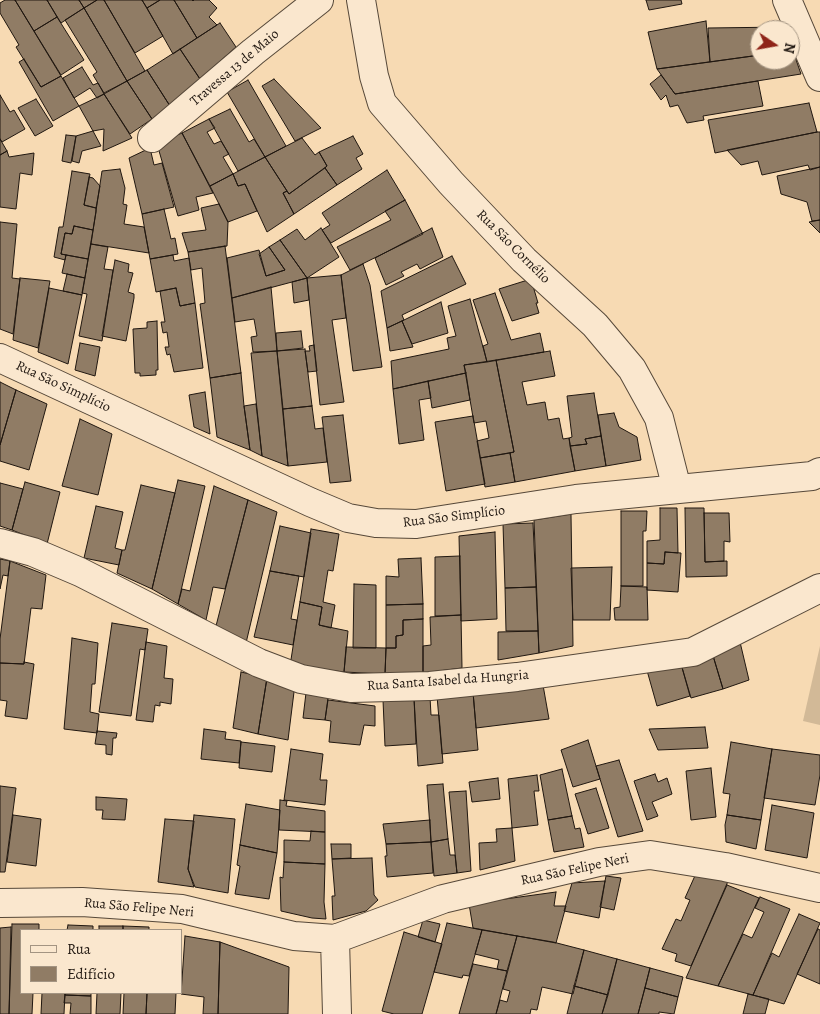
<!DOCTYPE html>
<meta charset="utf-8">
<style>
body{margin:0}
#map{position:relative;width:820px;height:1014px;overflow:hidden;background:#f7dab3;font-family:Alegreya,serif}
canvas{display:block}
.legend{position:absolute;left:20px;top:929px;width:162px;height:65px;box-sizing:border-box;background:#fae7ce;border:1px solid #a39482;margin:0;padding:6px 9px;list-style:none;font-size:15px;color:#201710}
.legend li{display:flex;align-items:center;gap:10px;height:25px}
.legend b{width:25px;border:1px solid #a39482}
.north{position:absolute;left:750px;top:20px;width:50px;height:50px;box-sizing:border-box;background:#fae7ce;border:1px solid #a39482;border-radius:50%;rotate:102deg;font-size:14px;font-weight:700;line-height:20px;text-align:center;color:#201710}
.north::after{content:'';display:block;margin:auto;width:18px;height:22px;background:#8f2418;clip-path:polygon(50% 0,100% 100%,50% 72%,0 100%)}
</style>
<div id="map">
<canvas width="820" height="1014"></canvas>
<ul class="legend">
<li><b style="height:6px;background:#fae7ce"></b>Rua</li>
<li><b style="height:14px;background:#907c65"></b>Edifício</li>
</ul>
<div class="north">N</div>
</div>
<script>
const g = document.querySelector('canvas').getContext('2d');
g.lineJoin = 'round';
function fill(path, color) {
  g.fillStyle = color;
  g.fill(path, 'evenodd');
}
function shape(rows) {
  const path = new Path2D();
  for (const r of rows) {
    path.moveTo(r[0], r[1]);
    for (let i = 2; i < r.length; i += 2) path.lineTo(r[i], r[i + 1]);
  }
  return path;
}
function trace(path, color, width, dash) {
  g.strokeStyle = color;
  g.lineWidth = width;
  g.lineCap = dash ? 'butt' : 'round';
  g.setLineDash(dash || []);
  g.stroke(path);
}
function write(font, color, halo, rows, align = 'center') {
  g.font = font + ' Alegreya,serif';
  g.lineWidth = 4;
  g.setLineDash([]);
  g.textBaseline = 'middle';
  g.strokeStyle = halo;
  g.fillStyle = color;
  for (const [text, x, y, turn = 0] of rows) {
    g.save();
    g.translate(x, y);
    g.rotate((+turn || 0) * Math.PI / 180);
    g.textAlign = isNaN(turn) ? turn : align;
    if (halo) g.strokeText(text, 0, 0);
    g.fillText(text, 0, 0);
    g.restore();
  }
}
const green = shape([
 [820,646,820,725,803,721]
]);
const building = shape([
 [5,0,15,0,61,76,41,87,16,47,19,45,0,13,0,3,5,0],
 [15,0,47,0,57,17,34,31,15,0],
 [47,0,79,0,84,8,61,23,47,0],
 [79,0,97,0,84,8,79,0],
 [97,0,104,0,145,71,127,81,84,8,97,0],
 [104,0,142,0,163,36,135,53,104,0],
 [142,0,160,0,147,8,142,0],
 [160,0,174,0,197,38,173,54,147,8,160,0],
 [174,0,192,0,193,1,194,0,209,0,217,8,209,17,217,25,197,38,174,0],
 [646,0,681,0,682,4,649,10,646,0],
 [84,8,127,81,104,93,93,75,97,72,65,20,84,8],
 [57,17,84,60,61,75,34,31,57,17],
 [706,21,710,62,657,69,648,32,706,21],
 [220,23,236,47,200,79,180,49,220,23],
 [786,27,786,30,760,30,760,55,710,62,708,28,786,27],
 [180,49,200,79,170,106,147,70,180,49],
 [793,51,801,74,675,94,657,69,760,55,760,60,790,60,790,52,793,51],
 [24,59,41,87,61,76,79,106,53,121,19,62,24,59],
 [82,67,93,85,98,83,104,94,97,98,90,88,74,98,63,78,82,67],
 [147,70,170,106,152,119,127,81,147,70],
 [661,75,675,94,758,81,763,106,703,116,704,120,687,123,678,105,670,107,666,95,661,100,650,84,661,75],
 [274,79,321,128,295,141,262,86,274,79],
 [248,80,286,146,265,157,227,92,248,80],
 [127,81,152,119,130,134,104,94,127,81],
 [104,94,132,138,103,151,104,129,93,131,79,106,104,94],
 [0,95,10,112,14,110,25,129,2,142,0,139,0,95],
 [36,99,53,126,35,136,18,108,36,99],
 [809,103,817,132,715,153,708,120,809,103],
 [230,109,249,142,254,139,265,157,238,171,209,119,230,109],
 [209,119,215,128,207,132,214,144,221,141,229,154,223,157,233,174,210,186,182,133,209,119],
 [93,131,101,146,82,151,79,163,72,161,76,136,93,131],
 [817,132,820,132,820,167,810,170,808,165,762,175,758,161,741,165,727,150,817,132],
 [182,133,213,193,196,197,199,210,178,216,157,144,182,133],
 [66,135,76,136,71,163,62,161,66,135],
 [353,136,363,154,356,158,362,169,337,185,325,168,327,166,319,152,353,136],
 [302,138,315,155,319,152,327,166,289,194,265,157,302,138],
 [0,139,7,151,0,155,0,139],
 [150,148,154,165,162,163,174,207,142,214,129,158,150,148],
 [7,151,9,157,34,153,32,175,20,173,16,209,0,207,0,155,7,151],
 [265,157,287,191,283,193,294,214,267,232,245,184,238,186,233,174,265,157],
 [820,167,820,220,812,221,807,202,781,194,777,176,820,167],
 [325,168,337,185,294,214,283,193,287,191,289,194,325,168],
 [120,169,125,188,123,204,127,205,124,224,144,227,149,253,91,244,102,171,120,169],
 [387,170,405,200,331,243,322,230,330,225,322,213,387,170],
 [72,171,90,174,84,205,96,208,96,212,93,230,74,226,72,234,65,233,61,254,66,255,65,260,54,257,59,227,63,227,72,171],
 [233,174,238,186,245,184,257,211,228,222,210,186,233,174],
 [89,177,93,178,100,186,96,208,84,205,89,177],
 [405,200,423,234,350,270,337,247,391,220,385,211,405,200],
 [219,204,228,222,227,246,188,252,182,233,206,230,201,208,219,204],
 [164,209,171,239,175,238,178,254,150,259,142,214,164,209],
 [820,220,820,233,809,222,820,220],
 [0,222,17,224,12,278,20,279,13,334,0,329,0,222],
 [74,226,93,230,88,259,61,254,65,233,72,234,74,226],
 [321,228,339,257,307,278,280,240,297,229,305,240,321,228],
 [432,228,443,257,420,269,417,264,401,272,404,276,386,285,375,258,432,228],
 [280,240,307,278,232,298,227,258,259,250,266,276,285,270,269,247,280,240],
 [91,244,108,247,104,269,113,270,102,341,79,336,87,294,82,293,91,244],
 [225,246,241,373,210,378,200,304,205,303,202,268,191,270,188,252,225,246],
 [269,247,285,270,266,276,259,254,269,247],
 [66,255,88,259,85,278,62,273,66,255],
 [173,255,174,261,189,258,195,303,180,306,176,288,156,292,150,259,173,255],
 [452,256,466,284,402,315,404,320,387,328,381,291,452,256],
 [115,260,129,264,128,272,133,273,128,292,134,294,134,298,126,341,102,336,115,260],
 [363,264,370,285,382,367,353,371,341,275,363,264],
 [67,274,85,278,82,295,63,291,67,274],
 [341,275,346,318,332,320,344,402,320,405,307,278,341,275],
 [20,278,50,281,38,348,13,340,20,278],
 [307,278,309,300,294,303,292,282,307,278],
 [531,279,538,303,536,303,539,313,512,321,499,289,531,279],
 [271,287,277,351,253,352,251,337,257,336,254,319,235,322,232,298,271,287],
 [49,288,82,295,68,364,38,352,49,288],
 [176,288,180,306,195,303,203,368,174,372,170,354,167,355,165,347,169,347,167,332,163,333,161,322,165,322,160,291,176,288],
 [495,293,511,340,540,333,544,352,487,362,483,346,488,344,473,300,495,293],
 [470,299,487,362,464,365,466,373,393,389,391,361,449,349,447,338,456,336,448,306,470,299],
 [441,302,448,333,412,344,402,321,441,302],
 [157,321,158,370,156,370,156,375,140,376,140,373,135,373,133,329,147,328,147,322,157,321],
 [402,321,413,347,390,351,387,328,402,321],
 [301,331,303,348,277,351,276,333,301,331],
 [80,343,100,347,95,376,75,370,80,343],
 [314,345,317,371,308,372,305,351,310,351,309,346,314,345],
 [305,349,312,406,283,409,277,351,305,349],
 [277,351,277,352,288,466,262,456,251,353,277,351],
 [550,351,555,376,522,382,527,405,545,402,548,420,559,418,563,439,569,438,575,471,515,482,510,453,514,452,496,360,550,351],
 [496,360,514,452,480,458,477,441,489,438,486,421,474,423,464,365,496,360],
 [241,373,244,406,250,450,217,437,210,378,241,373],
 [466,373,470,400,432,408,428,381,466,373],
 [428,381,431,398,419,400,424,440,399,444,393,389,428,381],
 [0,382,16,390,0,445,0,382],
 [16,390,47,404,29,470,0,461,0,445,16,390],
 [205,392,210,434,194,427,189,395,205,392],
 [594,393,601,436,585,439,587,444,570,446,569,438,572,437,567,396,594,393],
 [256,404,262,456,250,450,244,406,256,404],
 [312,406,315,429,323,428,327,462,288,466,283,409,312,406],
 [614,413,619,427,637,437,641,460,606,466,598,415,614,413],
 [343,415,351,481,330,483,322,417,343,415],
 [473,416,485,484,446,491,435,422,473,416],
 [80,419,112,434,98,495,62,486,80,419],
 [601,436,606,466,575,471,570,446,587,444,585,439,601,436],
 [510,453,515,482,485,487,480,458,510,453],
 [178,480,205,486,178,604,152,589,178,480],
 [25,482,60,492,47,544,12,530,25,482],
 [0,483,23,489,12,530,0,526,0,483],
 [141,485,175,493,152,589,117,573,122,550,125,550,141,485],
 [214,486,248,500,225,589,213,587,206,620,178,604,182,589,190,591,214,486],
 [248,500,277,512,246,643,216,626,248,500],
 [96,506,123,512,115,548,122,550,119,565,84,558,96,506],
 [660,508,677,508,678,553,665,552,664,564,647,563,647,541,660,540,660,508],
 [685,508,704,508,705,562,727,561,727,576,686,577,685,508],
 [621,511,647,511,646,531,643,531,643,586,621,586,621,511],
 [704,513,729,513,730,542,724,541,724,561,705,562,704,513],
 [571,514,573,646,539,653,534,520,571,514],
 [533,523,536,587,505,588,503,524,533,523],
 [280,526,311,533,304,577,270,571,280,526],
 [311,529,339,534,333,571,328,570,323,602,335,605,331,628,319,625,322,607,300,602,311,529],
 [495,532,497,619,461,621,459,536,495,532],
 [665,552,681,553,678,592,647,590,647,563,664,564,665,552],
 [460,556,461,615,435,616,435,557,460,556],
 [421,558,423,604,386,605,386,576,399,577,398,559,421,558],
 [0,559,10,561,8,576,3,575,0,589,0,559],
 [10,561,46,575,42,609,31,608,24,664,0,663,0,639,10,561],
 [612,567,610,620,573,620,571,568,612,567],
 [270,571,299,576,291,619,297,620,293,645,254,637,270,571],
 [354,584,376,585,376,648,353,648,354,584],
 [621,586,647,587,648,620,615,620,614,608,620,607,621,586],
 [536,587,538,631,506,631,505,588,536,587],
 [300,602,322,607,319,625,348,631,344,672,290,666,300,602],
 [423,604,423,619,403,620,403,635,396,636,396,648,386,648,386,605,423,604],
 [461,615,462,668,423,673,423,646,431,645,430,617,461,615],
 [423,619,423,673,385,674,386,648,396,648,396,636,403,635,403,620,423,619],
 [112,623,148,629,145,650,140,649,131,716,99,712,112,623],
 [538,631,539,653,498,660,498,632,538,631],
 [72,638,98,643,95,684,92,684,90,712,99,714,97,733,64,729,72,638],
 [146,642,167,646,164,678,173,679,171,704,160,702,160,706,155,705,153,722,136,720,146,642],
 [740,642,749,680,723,689,711,649,740,642],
 [346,647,386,648,385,674,344,672,346,647],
 [711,649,723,689,691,698,679,657,711,649],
 [679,657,690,696,657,706,646,667,679,657],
 [24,662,34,664,27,719,5,716,7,701,0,700,0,663,24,664,24,662],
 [241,672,267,678,258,734,233,728,241,672],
 [267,678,295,684,288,740,258,734,267,678],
 [543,685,549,719,476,728,473,692,543,685],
 [473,692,478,750,442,754,437,696,473,692],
 [306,693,328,698,325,720,303,718,306,693],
 [430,697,431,715,439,715,443,763,418,766,414,698,430,697],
 [414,698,416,744,385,746,383,700,414,698],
 [328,700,375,706,375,726,364,725,360,745,329,742,331,721,325,720,328,700],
 [705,727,708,748,658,750,649,729,705,727],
 [204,729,226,732,225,739,241,741,239,763,201,759,204,729],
 [97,731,117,733,116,738,113,738,112,755,106,754,106,745,95,744,97,731],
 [588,740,600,779,573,787,561,750,588,740],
 [241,742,275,746,272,772,239,768,241,742],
 [731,742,772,749,761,820,727,815,730,794,723,793,731,742],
 [291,749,323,754,320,780,327,780,325,805,284,800,291,749],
 [772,749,820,755,820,775,815,805,764,798,772,749],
 [619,760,643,831,618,837,596,766,619,760],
 [711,768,716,817,691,820,686,771,711,768],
 [562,769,572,816,548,820,540,775,562,769],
 [655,774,658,782,667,778,672,794,652,802,658,816,647,820,634,781,655,774],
 [537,775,539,791,534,791,538,825,512,828,508,779,537,775],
 [498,778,500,799,472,802,469,782,498,778],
 [443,784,448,839,431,842,427,785,443,784],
 [0,786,16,788,5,872,0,872,0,786],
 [596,788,609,828,588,834,575,794,596,788],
 [466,791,471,871,457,873,449,792,466,791],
 [96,797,127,799,125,820,102,819,103,810,96,810,96,797],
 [280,800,287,801,286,806,325,811,325,832,279,830,280,800],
 [246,804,280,810,277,853,240,845,246,804],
 [772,805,814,813,807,858,765,850,772,805],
 [13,815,41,819,36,866,7,862,13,815],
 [194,815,235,819,228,893,195,887,188,869,194,815],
 [727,815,761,820,756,849,726,842,725,825,727,815],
 [572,816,575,829,580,828,584,847,554,852,548,820,572,816],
 [165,819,194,821,188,869,194,887,158,882,165,819],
 [430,820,431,842,386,844,383,824,430,820],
 [512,828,515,861,480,870,479,843,497,842,496,829,512,828],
 [311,831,325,832,325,864,284,862,284,840,310,841,311,831],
 [448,839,450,855,455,855,457,873,434,876,431,842,448,839],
 [431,842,433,873,387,877,385,856,387,856,386,844,431,842],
 [331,844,351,844,351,858,332,859,331,844],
 [240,845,277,853,269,899,235,894,240,866,237,865,240,845],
 [372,858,374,895,378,900,366,911,333,920,332,896,335,896,332,859,372,858],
 [284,862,325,864,324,902,326,919,312,918,281,911,280,877,283,878,284,862],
 [698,869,729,879,691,966,675,961,677,954,662,949,676,919,681,921,690,900,685,898,698,869],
 [606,876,621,878,614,910,600,907,606,876],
 [605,881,599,918,564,911,572,883,605,881],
 [727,885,759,898,718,986,686,978,727,885],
 [556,892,554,906,566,906,556,943,473,928,469,904,556,892],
 [760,897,790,909,753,995,718,986,743,934,752,938,764,912,755,908,760,897],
 [799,914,820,923,784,1004,753,995,772,953,779,957,799,914],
 [423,920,440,924,435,942,418,937,423,920],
 [447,923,482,930,469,976,463,975,462,978,434,972,447,923],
 [12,924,39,924,39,930,21,930,21,993,33,993,32,1014,9,1014,12,924],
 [68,925,93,926,93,930,67,930,68,925],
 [99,926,123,926,123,930,99,930,99,926],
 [123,926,149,927,149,930,123,930,123,926],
 [11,927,9,1014,0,1014,0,928,11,927],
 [818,929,820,930,820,984,797,974,818,929],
 [482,930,517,936,507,971,497,969,499,960,475,954,482,930],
 [404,932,442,944,422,1014,394,1014,382,1011,404,932],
 [185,936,220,942,218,1014,203,1014,204,997,181,994,185,936],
 [517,936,553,942,584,950,573,994,542,987,537,1010,531,1009,530,1014,496,1014,500,1000,507,1002,510,991,503,989,517,936],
 [220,942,289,967,288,1014,218,1014,220,942],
 [584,950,617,959,608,995,574,986,584,950],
 [617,959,650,968,638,1014,602,1014,617,959],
 [473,964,507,971,496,1014,459,1014,473,964],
 [650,968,683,977,678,997,645,988,650,968],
 [574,986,608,995,602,1014,567,1014,574,986],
 [645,988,678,997,674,1014,659,1012,659,1014,638,1014,645,988],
 [42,993,65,993,64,1014,41,1014,42,993],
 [65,993,91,993,91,996,65,995,65,993],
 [97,993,121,993,120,1014,96,1014,97,993],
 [124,993,147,993,146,1014,123,1014,124,993],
 [147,993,176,993,175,1014,146,1014,147,993],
 [748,994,769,999,765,1014,743,1014,748,994],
 [65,995,91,996,91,1014,70,1014,71,1003,64,1003,65,995]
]);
const street = shape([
 [361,0,374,76,382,103,451,183,524,260,595,325,632,369,659,418,677,489],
 [787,0,820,77],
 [152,138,253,52,319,0],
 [0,358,310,502,348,518,376,523,416,524,576,499,812,476,820,472],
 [0,543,33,552,80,572,259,663,301,679,351,688,430,686,517,677,693,652,820,588],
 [0,903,82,902,182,909,294,936,335,939,443,899,599,862,650,855,725,867,820,888],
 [335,939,337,1014]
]);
const streetNames = [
 ["Travessa 13 de Maio",235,68,-40],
 ["Rua São Cornélio",513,247,45],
 ["Rua São Simplício",63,387,25],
 ["Rua São Simplício",454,517,-7],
 ["Rua Santa Isabel da Hungria",448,681,-4],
 ["Rua São Felipe Neri",575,870,-12],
 ["Rua São Felipe Neri",139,908,5]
];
fill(green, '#d2b997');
fill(building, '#907c65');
trace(building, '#201710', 1);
trace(street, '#564839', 30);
trace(street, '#fae7ce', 28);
write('14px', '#201710', '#fae7ce', streetNames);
</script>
